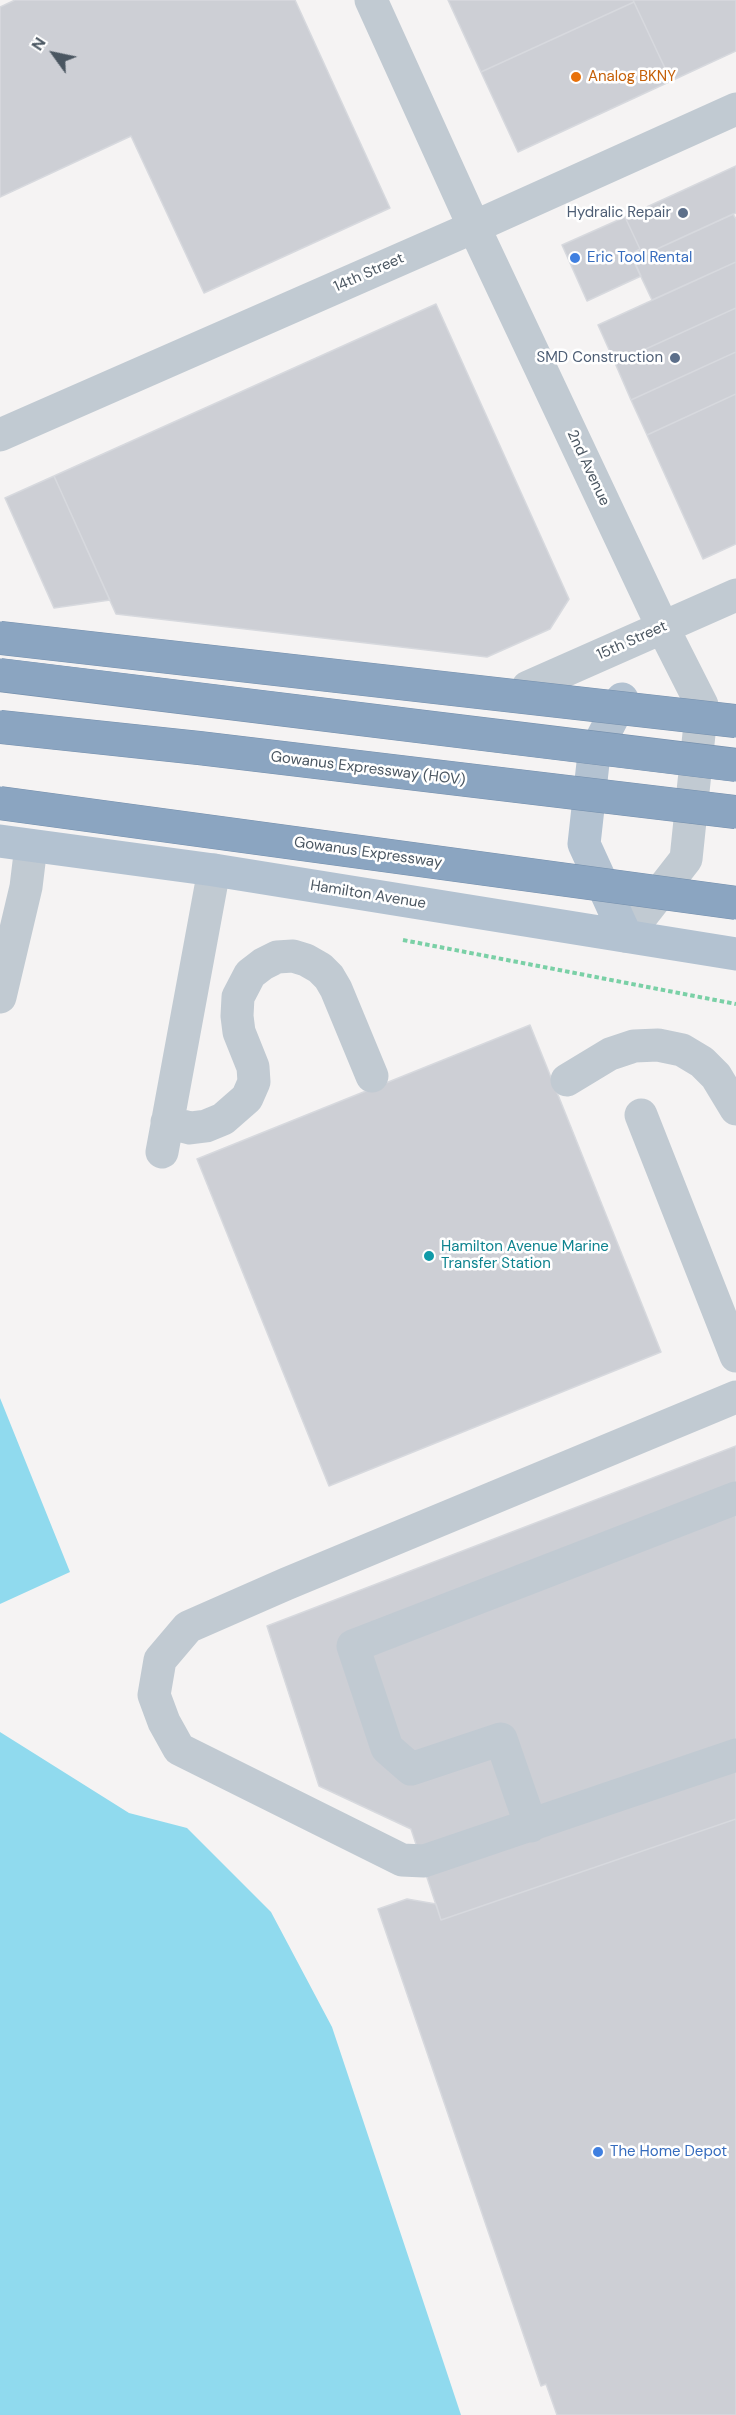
<!DOCTYPE html>
<style>
body{margin:0}
#map{position:relative;width:736px;height:2415px;overflow:hidden;background:#f5f3f3;font-family:"DM Sans",sans-serif}
canvas{display:block}
.north{position:absolute;left:24px;top:24px;width:60px;height:60px;-webkit-text-stroke:4px #fff;paint-order:stroke;rotate:303deg;font-size:16px;font-weight:700;line-height:24px;text-align:center;color:#4a5661}
.north::after{content:'';display:block;margin:auto;width:21px;height:27px;background:#4a5661;clip-path:polygon(50% 0,100% 100%,50% 72%,0 100%)}
</style>
<div id="map">
<canvas width="736" height="2415"></canvas>
<div class="north">N</div>
</div>
<script>
const g = document.querySelector('canvas').getContext('2d');
g.lineJoin = 'round';
function fill(path, color) {
  g.fillStyle = color;
  g.fill(path, 'evenodd');
}
function shape(rows) {
  const path = new Path2D();
  for (const r of rows) {
    path.moveTo(r[0], r[1]);
    for (let i = 2; i < r.length; i += 2) path.lineTo(r[i], r[i + 1]);
  }
  return path;
}
function trace(path, color, width, dash) {
  g.strokeStyle = color;
  g.lineWidth = width;
  g.lineCap = dash ? 'butt' : 'round';
  g.setLineDash(dash || []);
  g.stroke(path);
}
function write(font, color, halo, rows, align = 'center') {
  g.font = font + ' "DM Sans",sans-serif';
  g.lineWidth = 5;
  g.setLineDash([]);
  g.textBaseline = 'middle';
  g.strokeStyle = halo;
  g.fillStyle = color;
  for (const [text, x, y, turn = 0] of rows) {
    g.save();
    g.translate(x, y);
    g.rotate((+turn || 0) * Math.PI / 180);
    g.textAlign = isNaN(turn) ? turn : align;
    if (halo) g.strokeText(text, 0, 0);
    g.fillText(text, 0, 0);
    g.restore();
  }
}
const water = shape([
 [0,1398,70,1572,0,1604],
 [0,1732,129,1813,187,1828,271,1912,332,2027,461,2415,0,2415]
]);
const building = shape([
 [15,0,295,0,390,208,204,293,131,136,0,197,0,7,15,0],
 [448,0,633,0,634,2,481,72,448,0],
 [633,0,736,0,736,51,671,81,633,0],
 [634,2,671,81,518,152,481,72,634,2],
 [736,166,736,213,633,260,631,254,640,249,625,217,736,166],
 [733,214,736,219,736,262,652,300,633,260,733,214],
 [625,217,640,249,631,254,641,276,587,301,562,245,625,217],
 [736,262,736,308,615,363,598,325,736,262],
 [436,304,569,599,550,629,487,657,116,614,54,476,436,304],
 [736,308,736,352,631,400,615,363,736,308],
 [736,352,736,394,647,435,631,400,736,352],
 [736,394,736,544,703,559,647,435,736,394],
 [54,476,110,600,54,608,5,498,54,476],
 [530,1025,661,1352,329,1486,197,1159,530,1025],
 [736,1446,736,1819,441,1920,411,1829,319,1786,267,1626,736,1446],
 [736,1819,736,2415,557,2415,546,2384,541,2386,378,1909,407,1899,436,1904,441,1920,736,1819]
]);
const path = shape([
 [403,940,736,1004]
]);
const minor = shape([
 [371,0,474,227,663,628,702,705,686,859,626,936],
 [0,435,474,227,736,109],
 [528,687,736,595],
 [0,997,26,887,31,846],
 [567,1080,610,1054,634,1046,658,1045,682,1050,702,1062,716,1076,736,1109],
 [641,1115,736,1356],
 [167,1122,190,1128,206,1126,223,1119,247,1098,254,1082,253,1067,239,1032,237,1016,238,997,250,974,263,964,277,957,293,956,306,960,320,968,329,977,336,989,372,1076],
 [162,1152,214,870],
 [736,1397,286,1584,188,1627,160,1660,154,1695,164,1722,179,1749,402,1860,424,1861,736,1755],
 [531,1826,501,1739,411,1769,387,1748,353,1646,736,1498]
]);
const major = shape([
 [622,699,594,754,584,844,626,936],
 [0,841,214,870,736,954]
]);
const highwayBridge = shape([
 [0,638,736,721],
 [0,675,736,765],
 [0,727,199,748,736,812],
 [0,803,736,903]
]);
const markers = [
 [576,77,6,"#e8710a"],
 [683,213,6,"#5c6f8a"],
 [575,258,6,"#3f7fe0"],
 [675,358,6,"#5c6f8a"],
 [429,1256,6,"#0f9aa8"],
 [598,2152,6,"#3f7fe0"]
];
const foodNames = [
 ["Analog BKNY",588,77]
];
const serviceNames = [
 ["Hydralic Repair",671,213],
 ["SMD Construction",663,358]
];
const shopNames = [
 ["Eric Tool Rental",587,258],
 ["The Home Depot",610,2152]
];
const streetNames = [
 ["14th Street",369,273,-24],
 ["2nd Avenue",588,468,65],
 ["15th Street",632,641,-24],
 ["Gowanus Expressway (HOV)",368,769,7],
 ["Gowanus Expressway",368,853,8],
 ["Hamilton Avenue",368,895,9]
];
const cultureNames = [
 ["Hamilton Avenue Marine",441,1247],
 ["Transfer Station",441,1264]
];
fill(water, '#90daee');
fill(building, '#cdcfd5');
trace(building, '#d7d9de', 1.5);
trace(path, '#7ad0a6', 4, [4.5, 3]);
trace(minor, '#c1cad2', 33);
trace(major, '#b3c2d1', 33);
trace(highwayBridge, '#7690ad', 34, []);
trace(highwayBridge, '#8ba5c1', 33);
for (const [x, y, r, color] of markers) {
  const dot = new Path2D();
  dot.arc(x, y, r, 0, 2 * Math.PI);
  g.fillStyle = color;
  g.fill(dot);
  trace(dot, '#fff', 2);
}
write('15px', '#c56008', '#fff', foodNames, 'left');
write('15px', '#4e5e75', '#fff', serviceNames, 'right');
write('15px', '#366cbe', '#fff', shopNames, 'left');
write('15px', '#4a5661', '#fff', streetNames);
write('15px', '#0d838f', '#fff', cultureNames, 'left');
</script>
